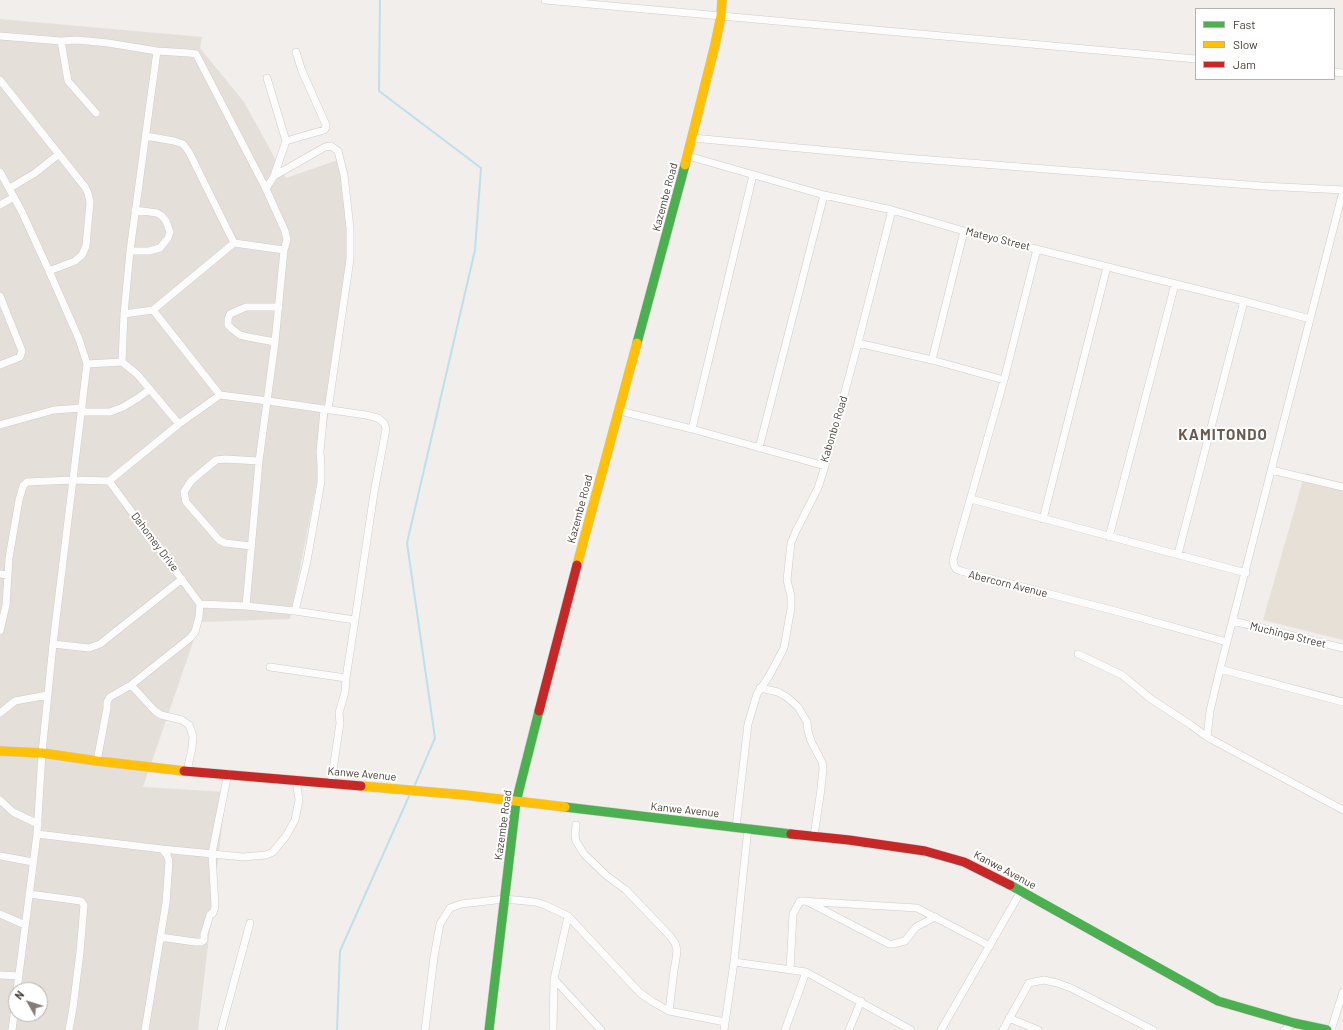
<!DOCTYPE html>
<style>
body{margin:0}
#map{position:relative;width:1343px;height:1030px;overflow:hidden;background:#f1eeeb;font-family:Barlow,sans-serif}
canvas{display:block}
.legend{position:absolute;left:1195px;top:8px;width:140px;height:72px;box-sizing:border-box;background:#fff;border:1px solid #b5b2af;margin:0;padding:5px 7px;list-style:none;font-size:12px;color:#473f38}
.legend li{display:flex;align-items:center;gap:8px;height:20px}
.legend b{width:20px;border:1px solid #b5b2af}
.north{position:absolute;left:8px;top:982px;width:40px;height:40px;box-sizing:border-box;background:#fff;border:1px solid #b5b2af;border-radius:50%;rotate:309deg;font-size:11px;font-weight:700;line-height:16px;text-align:center;color:#473f38}
.north::after{content:'';display:block;margin:auto;width:14px;height:18px;background:#827c77;clip-path:polygon(50% 0,100% 100%,50% 72%,0 100%)}
</style>
<div id="map">
<canvas width="1343" height="1030"></canvas>
<ul class="legend">
<li><b style="height:5px;background:#4caf50"></b>Fast</li>
<li><b style="height:5px;background:#ffc107"></b>Slow</li>
<li><b style="height:5px;background:#c62828"></b>Jam</li>
</ul>
<div class="north">N</div>
</div>
<script>
const g = document.querySelector('canvas').getContext('2d');
g.lineJoin = 'round';
function fill(path, color) {
  g.fillStyle = color;
  g.fill(path, 'evenodd');
}
function shape(rows) {
  const path = new Path2D();
  for (const r of rows) {
    path.moveTo(r[0], r[1]);
    for (let i = 2; i < r.length; i += 2) path.lineTo(r[i], r[i + 1]);
  }
  return path;
}
function trace(path, color, width, dash) {
  g.strokeStyle = color;
  g.lineWidth = width;
  g.lineCap = dash ? 'butt' : 'round';
  g.setLineDash(dash || []);
  g.stroke(path);
}
function write(font, color, halo, rows, align = 'center') {
  g.font = font + ' Barlow,sans-serif';
  g.lineWidth = 4;
  g.setLineDash([]);
  g.textBaseline = 'middle';
  g.strokeStyle = halo;
  g.fillStyle = color;
  for (const [text, x, y, turn = 0] of rows) {
    g.save();
    g.translate(x, y);
    g.rotate((+turn || 0) * Math.PI / 180);
    g.textAlign = isNaN(turn) ? turn : align;
    if (halo) g.strokeText(text, 0, 0);
    g.fillText(text, 0, 0);
    g.restore();
  }
}
const residential = shape([
 [0,19,202,37,200,48,244,102,286,178,338,160,354,242,322,456,290,619,200,622,143,787,226,792,198,1030,0,1030],
 [16,990,40,990,40,1014,16,1014]
]);
const education = shape([
 [1305,473,1343,483,1343,640,1263,620]
]);
const stream = shape([
 [380,0,379,91,481,168,475,250,407,543,435,738,414,787],
 [337,1030,340,951,410,794]
]);
const street = shape([
 [545,0,1196,59],
 [0,36,61,41,77,40,108,43,157,51,189,53,196,54,266,189,285,231,287,240,284,250,275,342,259,461,246,606,200,604,199,617,195,632,190,638,131,685,110,697,107,702,107,708,97,761],
 [61,41,68,81,96,113],
 [1334,72,1343,73],
 [0,80,85,187,88,193,90,202,86,246,82,255,75,261,49,271],
 [146,136,174,141,183,144,189,152,234,243],
 [693,138,906,158,1262,186,1343,190],
 [286,141,324,130,326,127,326,125,302,71,296,52],
 [688,156,824,195,892,210,964,231,1244,301,1310,319],
 [0,172,22,212,49,271,79,339,87,364,53,644,42,753,37,834,17,990],
 [274,176,325,147,331,146,338,151,344,175,350,228,350,259,328,410],
 [10,188,35,173,59,154],
 [266,189,274,176,286,141,267,78],
 [1343,191,1220,669,1210,711,1207,737,1343,810],
 [0,205,14,197],
 [130,251,149,251,160,248,168,238,170,232,166,221,162,216,157,213,135,210],
 [0,296,22,351,20,357,0,365],
 [153,310,220,395],
 [124,314,153,310,234,243,284,250],
 [275,342,248,337,240,335,232,329,228,325,228,319,230,314,246,307,279,307],
 [858,343,932,360,1004,380,1037,249],
 [932,360,964,231],
 [122,362,137,374,179,424],
 [87,364,122,362,124,314,130,251,157,51],
 [1004,380,953,560,954,565,956,569,961,571,1123,613,1227,642],
 [620,411,692,429,825,466,858,343,892,210],
 [81,412,110,412,123,407,138,398,150,389],
 [0,425,54,410,82,408],
 [692,429,753,175],
 [759,448,824,195],
 [1271,470,1343,487],
 [109,481,200,604],
 [971,499,1246,573],
 [1043,519,1107,267],
 [1109,537,1175,284],
 [251,546,225,543,219,540,186,502,184,492,191,481,216,460,225,459,259,461],
 [1178,554,1244,301],
 [0,574,8,575],
 [246,606,295,611,355,620],
 [295,611,307,561,321,482,321,466,320,452,324,410],
 [1233,621,1343,648],
 [0,631,6,605,9,558,19,500,23,486,27,482,73,480,109,481,179,424,220,395,268,401,366,415,378,418,384,423,386,429,374,493,355,620,346,678,345,692,339,713,340,723,331,783],
 [53,644,89,648,100,644,182,579],
 [1078,654,1122,675,1151,699,1191,725,1207,737],
 [270,667,346,678],
 [1220,669,1343,702],
 [131,685,155,711,161,715,182,720,189,725,193,736,192,748,187,771],
 [760,688,778,692,788,698,798,707,807,722,808,731,811,741,822,762,823,768,821,789,814,836],
 [0,713,15,701,48,695],
 [0,800,13,812,38,824],
 [576,825,575,835,576,841,584,854,607,876,626,890,670,936,675,943,677,950,676,959,674,970,669,1011],
 [736,827,748,724,757,694,769,676,784,648,791,608,791,596,787,580,791,543,796,531,818,488,825,466],
 [748,828,734,962,806,972,911,1030],
 [37,834,162,849,167,855,169,861,166,903,145,1030],
 [162,849,243,857,266,855,273,852,286,836,295,820,299,800,296,780],
 [0,856,33,862],
 [29,894,81,901,84,905,80,952,73,1008,69,1030],
 [808,902,889,944,893,944,905,941,916,927,935,917],
 [0,914,25,925],
 [568,916,640,993,653,1002,669,1011,725,1022],
 [160,937,195,942,201,942,204,940,204,934,210,915,213,913,215,907,212,853,228,773],
 [790,969,793,914,800,901,917,908,990,946],
 [0,975,19,976],
 [1009,1018,1038,1030],
 [12,1030,16,1000],
 [221,1030,250,923],
 [425,1030,434,957,440,924,450,908,461,904,505,899,535,902,545,905,568,916,554,979,601,1030],
 [553,1030,554,979],
 [724,1030,734,962],
 [785,1030,806,972],
 [849,1030,861,1001],
 [941,1030,1021,891],
 [1003,1030,1029,983,1044,980,1057,983,1071,988,1153,1030],
 [1284,1030,1294,1023],
 [1331,1030,1343,992]
]);
const fast = shape([
 [637,343,685,165],
 [565,807,791,834],
 [1010,885,1218,1001,1294,1023,1327,1030],
 [489,1030,516,802,539,711]
]);
const slow = shape([
 [685,165,715,45,721,16,722,0],
 [577,565,637,343],
 [0,751,42,753,97,761,184,771],
 [361,786,465,795,565,807]
]);
const jam = shape([
 [539,711,577,565],
 [184,771,361,786],
 [791,834,849,840,925,851,964,862,1010,885]
]);
const streetNames = [
 ["Kazembe Road",665,197,-75],
 ["Mateyo Street",998,239,14],
 ["Kabonbo Road",834,429,-73],
 ["Kazembe Road",580,509,-75],
 ["Dahomey Drive",155,542,53],
 ["Abercorn Avenue",1008,584,14],
 ["Muchinga Street",1288,635,14],
 ["Kanwe Avenue",362,774,5],
 ["Kanwe Avenue",685,810,6],
 ["Kazembe Road",503,825,-82],
 ["Kanwe Avenue",1005,870,28]
];
const districtNames = [
 ["KAMITONDO",1223,435]
];
fill(residential, '#e5dfd9');
fill(education, '#e7e0d7');
trace(stream, '#bfdfec', 2);
trace(street, '#cfccc9', 8);
trace(fast, '#d0cac3', 10);
trace(slow, '#d0cac3', 10);
trace(jam, '#d0cac3', 10);
trace(street, '#fdfcfc', 7);
trace(fast, '#4caf50', 9);
trace(slow, '#ffc107', 9);
trace(jam, '#c62828', 9);
write('11px', '#473f38', '#fff', streetNames);
g.letterSpacing = '1px';
write('bold 15px', '#695b4f', '#fff', districtNames);
g.letterSpacing = '0px';
</script>
